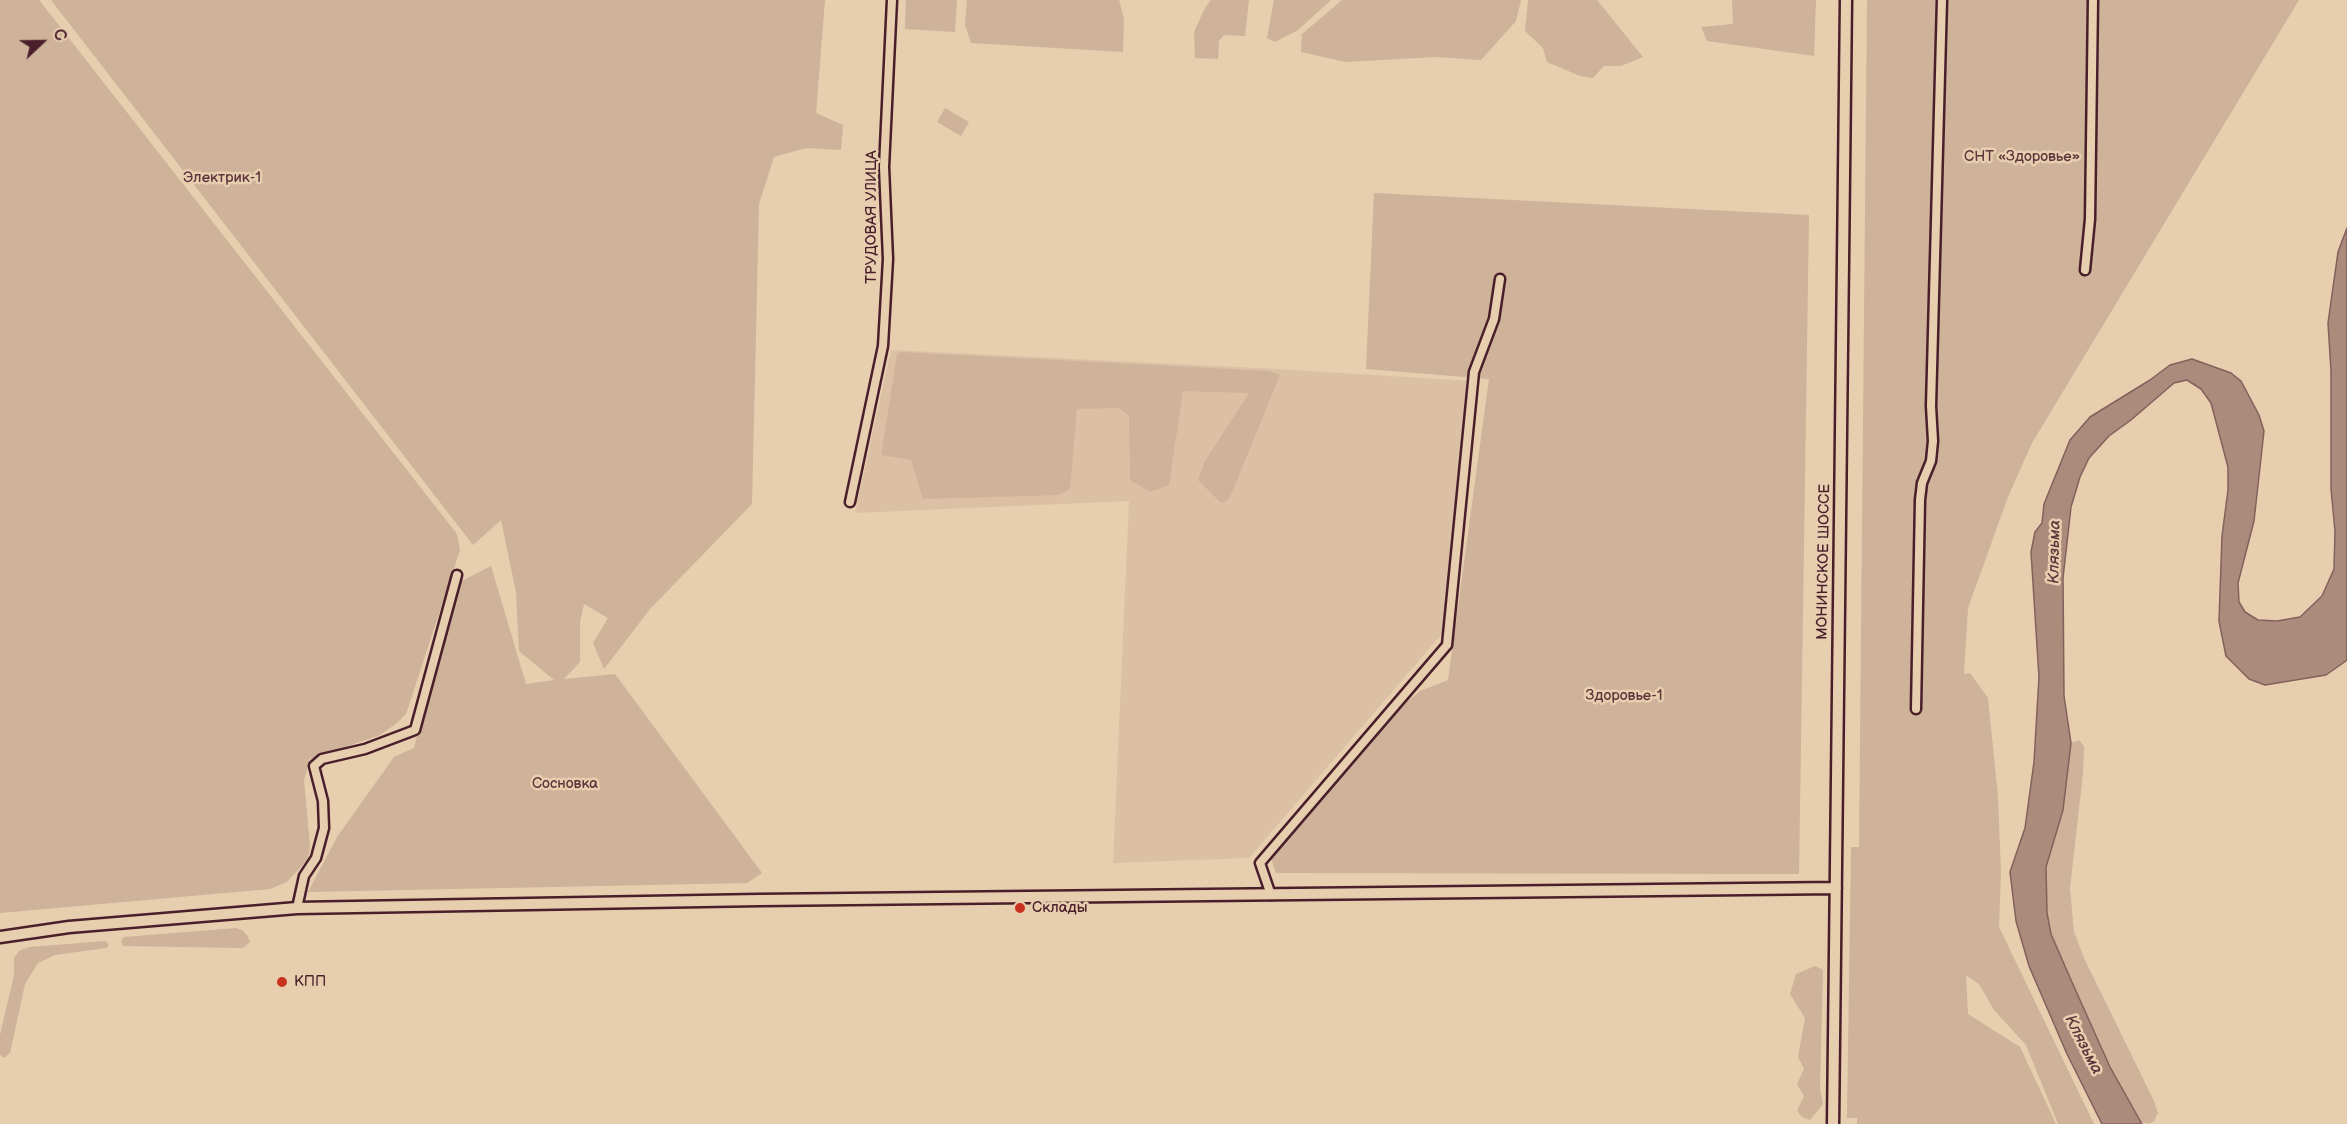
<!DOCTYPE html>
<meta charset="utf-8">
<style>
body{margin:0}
#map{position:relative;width:2347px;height:1124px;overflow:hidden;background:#e7ceaf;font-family:"Balsamiq Sans",sans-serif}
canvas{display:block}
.north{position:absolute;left:12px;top:12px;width:60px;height:60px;-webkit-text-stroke:4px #e7ceaf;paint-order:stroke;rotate:68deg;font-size:16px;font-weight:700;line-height:24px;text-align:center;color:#4a1f2b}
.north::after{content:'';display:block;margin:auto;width:21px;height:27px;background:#4a1f2b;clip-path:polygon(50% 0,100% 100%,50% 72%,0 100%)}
</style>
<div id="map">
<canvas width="2347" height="1124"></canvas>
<div class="north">С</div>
</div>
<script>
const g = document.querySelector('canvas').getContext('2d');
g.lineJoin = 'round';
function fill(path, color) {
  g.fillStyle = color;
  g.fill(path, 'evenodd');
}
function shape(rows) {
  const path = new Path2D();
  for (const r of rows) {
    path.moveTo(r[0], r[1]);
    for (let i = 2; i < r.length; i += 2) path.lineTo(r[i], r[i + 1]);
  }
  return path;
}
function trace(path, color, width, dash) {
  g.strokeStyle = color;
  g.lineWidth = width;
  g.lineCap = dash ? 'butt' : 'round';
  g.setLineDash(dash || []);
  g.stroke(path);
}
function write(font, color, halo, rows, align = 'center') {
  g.font = font + ' "Balsamiq Sans",sans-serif';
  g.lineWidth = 5;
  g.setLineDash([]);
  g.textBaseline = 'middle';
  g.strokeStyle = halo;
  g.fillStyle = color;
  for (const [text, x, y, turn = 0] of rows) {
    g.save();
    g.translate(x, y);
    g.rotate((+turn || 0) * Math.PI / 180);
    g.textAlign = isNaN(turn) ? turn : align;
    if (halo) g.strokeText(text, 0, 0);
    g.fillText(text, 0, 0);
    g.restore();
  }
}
const built = shape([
 [891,350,1277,369,1470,381,1447,628,1249,858,1113,863,1129,501,855,513]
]);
const green = shape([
 [0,0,39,0,457,534,460,550,406,714,397,723,380,735,310,759,304,780,310,846,308,859,287,882,270,889,0,913],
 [51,0,825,0,816,113,843,125,841,150,806,148,774,157,759,204,752,504,650,609,604,669,593,643,608,618,584,604,580,622,580,662,564,679,615,674,762,873,747,883,308,892,337,837,394,757,414,748,456,584,491,566,526,684,554,680,519,651,516,592,501,520,473,545],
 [906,0,957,0,955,32,905,29],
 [967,0,1119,0,1124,19,1123,52,971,43,965,25],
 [1211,0,1249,0,1245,36,1224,35,1219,41,1218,59,1195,58,1194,32,1205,8],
 [1274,0,1331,0,1298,30,1275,42,1267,38],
 [1342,0,1521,0,1516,21,1481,60,1435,57,1346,62,1301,52,1302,34],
 [1528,0,1597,0,1643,57,1621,66,1604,66,1593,78,1580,76,1547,62,1543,48,1525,31],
 [1732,0,1816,0,1814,56,1707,41,1701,27,1733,24],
 [1867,0,2299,0,2032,443,2008,497,1968,608,1964,674,1970,673,1988,698,1998,796,2001,873,1999,927,2094,1124,2058,1124,2026,1045,1994,1010,1979,984,1966,975,1968,1014,2020,1047,2056,1124,1857,1124,1857,1118,1847,1118,1851,847,1859,847],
 [945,108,969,122,961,136,937,122],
 [1374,193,1809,215,1799,874,1276,873,1271,858,1402,706,1420,691,1448,680,1489,379,1366,369],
 [901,352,1269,371,1280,375,1233,490,1228,500,1221,503,1198,480,1205,461,1249,393,1183,391,1169,485,1150,492,1130,480,1129,416,1119,408,1077,409,1070,489,1059,495,923,499,911,460,881,455,897,355],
 [2079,740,2084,746,2083,773,2070,888,2074,932,2084,958,2154,1101,2158,1113,2154,1121,2150,1124,2140,1122,2110,1067,2051,934,2047,913,2046,867,2063,810,2071,743],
 [236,928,242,930,247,935,250,942,243,948,123,946,121,941,124,937],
 [106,941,109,945,106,948,55,955,38,963,25,984,10,1053,4,1058,0,1055,0,1035,14,975,14,958,19,951,29,947],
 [1815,966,1823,970,1820,1089,1823,1104,1810,1120,1802,1117,1797,1111,1804,1096,1797,1084,1804,1069,1798,1057,1805,1018,1790,994,1796,974]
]);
const water = shape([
 [2347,228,2347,660,2326,675,2265,685,2249,679,2226,656,2219,621,2222,536,2228,490,2228,467,2211,403,2201,389,2187,380,2174,383,2131,420,2109,436,2089,458,2080,477,2071,507,2063,578,2064,696,2071,743,2063,810,2046,867,2047,913,2051,934,2071,980,2110,1067,2142,1124,2102,1124,2067,1054,2029,966,2016,921,2010,872,2025,828,2034,762,2039,677,2031,552,2035,532,2042,523,2044,504,2070,440,2090,417,2150,380,2170,365,2192,359,2231,373,2241,381,2259,415,2264,431,2254,521,2238,583,2239,602,2245,612,2258,620,2277,621,2300,617,2322,596,2334,569,2335,531,2331,489,2331,371,2328,323,2338,252,2347,228]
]);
const minor = shape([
 [2085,270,2090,219,2093,0],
 [850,502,883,346,888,259,884,167,892,0],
 [1916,709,1920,500,1922,483,1931,461,1933,441,1931,406,1942,0],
 [1271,895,1260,863,1447,645,1474,372,1494,319,1500,279],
 [297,908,304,876,316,858,324,828,323,801,314,766,322,759,365,749,415,730,457,575]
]);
const major = shape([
 [0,937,69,927,297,908,760,900,1836,888],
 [1833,1124,1846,0]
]);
const markers = [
 [1020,908,6,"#c8321e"],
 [282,982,6,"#c8321e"]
];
const parkNames = [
 ["СНТ «Здоровье»",2022,157],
 ["Электрик-1",222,178],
 ["Здоровье-1",1624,696],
 ["Сосновка",565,784]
];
const streetNames = [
 ["ТРУДОВАЯ УЛИЦА",872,217,-90],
 ["МОНИНСКОЕ ШОССЕ",1824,562,-89]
];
const poiNames = [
 ["Склады",1032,908],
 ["КПП",294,982]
];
const waterNames = [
 ["Клязьма",2055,552,-89],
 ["Клязьма",2083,1045,63]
];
fill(built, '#dbc0a5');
fill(green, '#ceb299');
fill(water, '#ab8c7c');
trace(water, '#84605c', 1.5);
trace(minor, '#4a1f2b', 13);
trace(major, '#4a1f2b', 15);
trace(minor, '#e7ceaf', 8);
trace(major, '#e7ceaf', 10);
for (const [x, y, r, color] of markers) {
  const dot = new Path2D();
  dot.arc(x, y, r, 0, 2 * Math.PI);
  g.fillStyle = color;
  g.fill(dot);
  trace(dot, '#e7ceaf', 2);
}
write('15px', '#5e353c', '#e7ceaf', parkNames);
write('15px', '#4a1f2b', '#e7ceaf', streetNames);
write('15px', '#4a1f2b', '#e7ceaf', poiNames, 'left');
write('italic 16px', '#5d353b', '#e7ceaf', waterNames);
</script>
